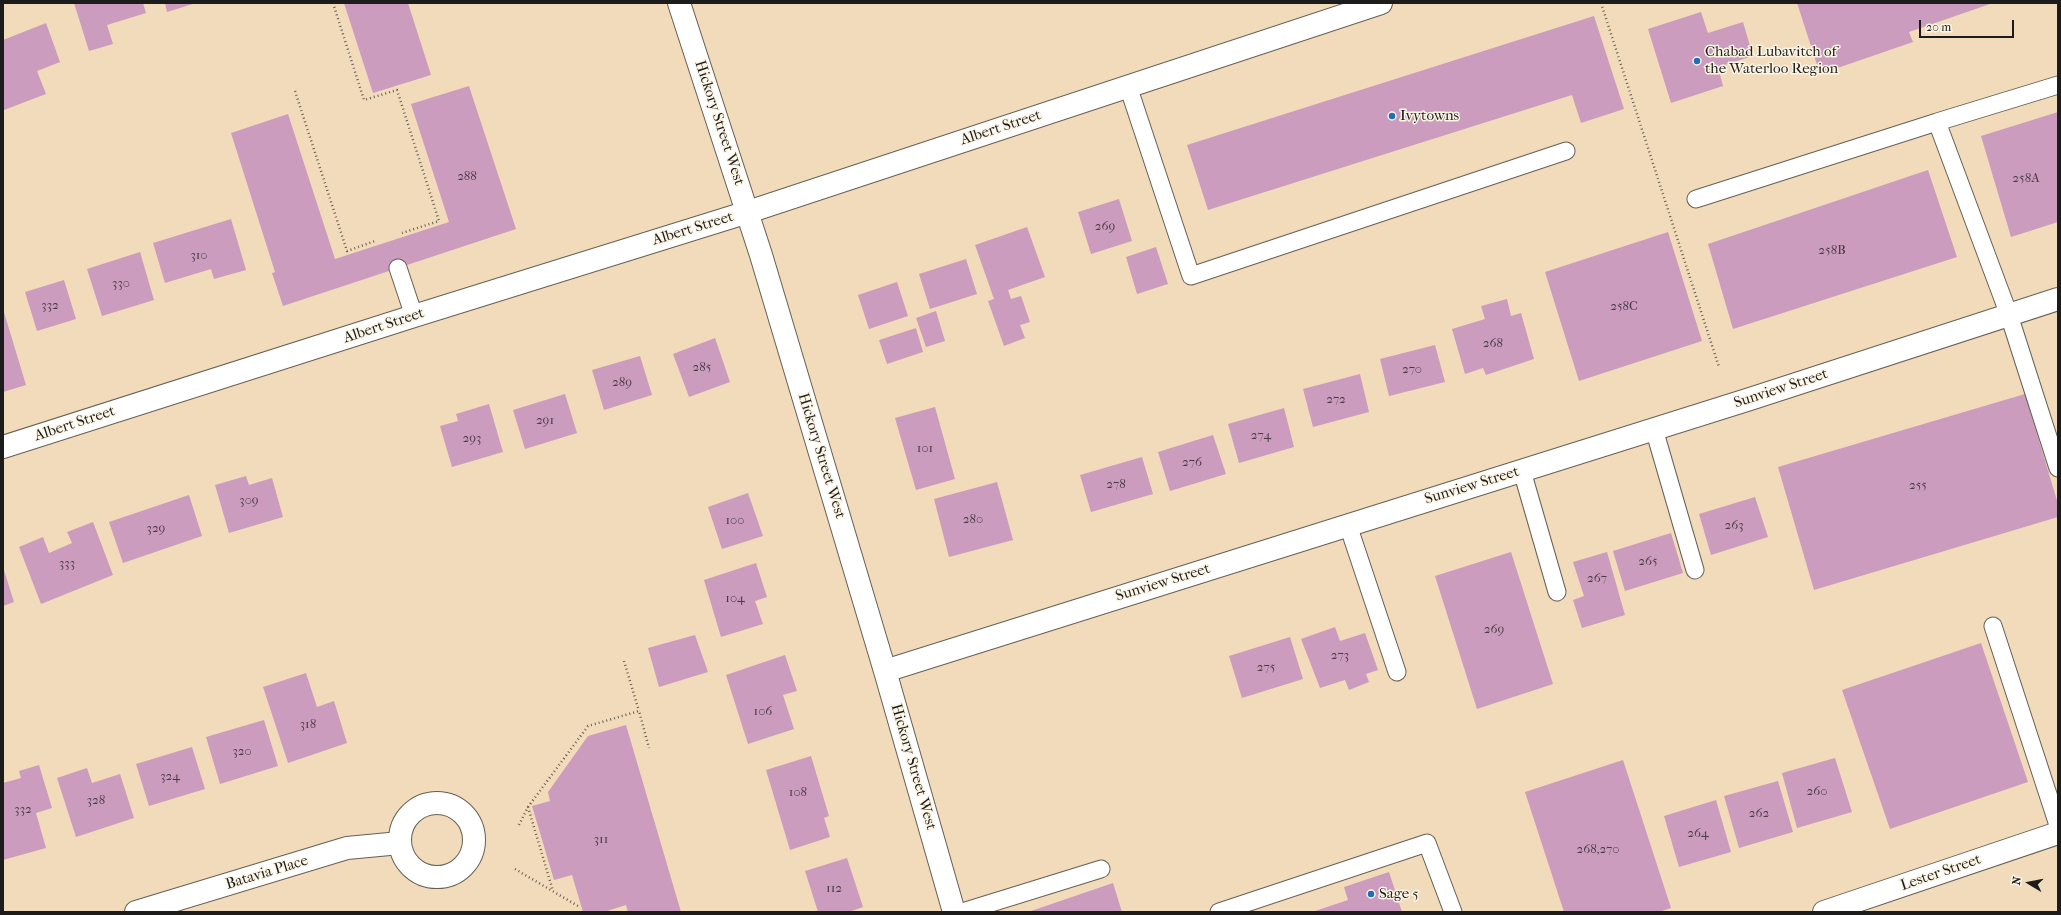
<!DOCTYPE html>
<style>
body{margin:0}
#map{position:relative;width:2061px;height:915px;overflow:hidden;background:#f1dbbb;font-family:"IM FELL French Canon",serif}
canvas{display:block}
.frame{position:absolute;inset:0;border:4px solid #1c1c1c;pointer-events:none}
.north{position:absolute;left:2009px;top:863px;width:40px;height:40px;-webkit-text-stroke:3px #fcf5e5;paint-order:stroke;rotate:280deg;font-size:11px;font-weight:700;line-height:16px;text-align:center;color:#1c1c1c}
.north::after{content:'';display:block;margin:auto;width:14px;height:18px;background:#1c1c1c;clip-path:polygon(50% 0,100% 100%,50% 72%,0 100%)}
.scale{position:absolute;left:1919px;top:20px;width:95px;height:18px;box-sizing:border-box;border:2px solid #1c1c1c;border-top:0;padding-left:5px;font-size:12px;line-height:14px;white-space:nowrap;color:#1c1c1c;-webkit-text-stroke:3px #fcf5e5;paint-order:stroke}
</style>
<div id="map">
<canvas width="2061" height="915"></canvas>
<div class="frame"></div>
<div class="north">N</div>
<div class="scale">20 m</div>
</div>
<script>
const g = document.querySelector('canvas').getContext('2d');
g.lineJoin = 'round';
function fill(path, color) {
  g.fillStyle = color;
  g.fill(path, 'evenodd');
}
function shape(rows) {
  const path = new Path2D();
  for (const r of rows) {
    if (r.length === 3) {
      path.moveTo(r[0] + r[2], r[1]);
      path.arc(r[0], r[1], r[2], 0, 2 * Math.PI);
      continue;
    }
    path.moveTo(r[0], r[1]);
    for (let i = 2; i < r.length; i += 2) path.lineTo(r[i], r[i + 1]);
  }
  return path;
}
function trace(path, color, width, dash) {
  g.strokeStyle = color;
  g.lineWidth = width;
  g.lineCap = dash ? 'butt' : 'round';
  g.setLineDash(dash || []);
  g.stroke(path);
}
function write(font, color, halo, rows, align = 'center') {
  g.font = font + ' "IM FELL French Canon",serif';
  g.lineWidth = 3;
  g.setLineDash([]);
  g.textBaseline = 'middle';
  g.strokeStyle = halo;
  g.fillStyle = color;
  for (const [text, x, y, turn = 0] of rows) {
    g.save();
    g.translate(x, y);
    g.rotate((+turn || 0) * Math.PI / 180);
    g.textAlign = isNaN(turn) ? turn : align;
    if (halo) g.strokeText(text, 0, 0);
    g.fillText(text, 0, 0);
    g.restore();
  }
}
const building = shape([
 [74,3,143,3,146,13,107,25,113,44,89,51],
 [165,3,196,3,167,12],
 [344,3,408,3,431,75,373,93],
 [1797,3,1993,3,1909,32,1913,42,1820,74],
 [1701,12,1708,33,1743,22,1753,56,1718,67,1723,86,1671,103,1648,29],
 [1594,16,1624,109,1581,123,1572,95,1208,210,1187,145],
 [46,23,60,62,37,71,46,94,4,110,3,40],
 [469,86,516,229,283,306,272,273,275,272,231,133,288,114,335,259,449,222,411,104],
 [2058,112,2058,222,2011,237,1981,136],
 [1928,170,1957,257,1733,329,1708,244],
 [1119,199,1132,241,1091,254,1078,212],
 [231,219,246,270,214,279,211,269,165,283,153,243],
 [1027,227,1045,277,1008,290,1011,299,1021,296,1030,322,1020,325,1025,338,1004,346,988,301,994,299,975,245],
 [1668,232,1702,341,1579,381,1545,272],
 [1156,247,1168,284,1137,294,1126,257],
 [140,252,154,300,102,316,87,269],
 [966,259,977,294,930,309,919,274],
 [64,280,76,319,37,331,25,292],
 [897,282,908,316,869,329,858,295],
 [1507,299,1511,316,1521,313,1534,359,1486,375,1483,368,1465,374,1452,329,1485,319,1481,306],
 [3,309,26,385,3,392],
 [936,311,945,341,926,347,916,318],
 [916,328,923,352,887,364,879,340],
 [715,338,730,382,689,397,673,354],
 [1435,345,1445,382,1389,396,1380,359],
 [640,356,652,395,604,410,592,370],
 [1360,374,1369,412,1313,427,1303,389],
 [565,394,577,433,525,449,513,410],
 [2025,394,2058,504,2058,517,1814,590,1778,467],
 [489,404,503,452,452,467,440,426,458,421,456,414],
 [935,407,955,479,916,490,895,418],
 [1284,408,1294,447,1239,463,1228,424],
 [1213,435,1226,474,1170,491,1158,452],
 [1142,457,1153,494,1091,512,1080,475],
 [246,476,249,485,272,478,283,517,229,533,215,485],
 [997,482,1013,540,949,557,934,499],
 [748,493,763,536,722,549,708,507],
 [189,495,202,536,123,563,109,522],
 [1755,497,1768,537,1711,555,1699,514],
 [93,522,113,575,41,604,19,547,43,537,49,553,72,543,67,532],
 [1671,533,1683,573,1625,591,1613,551],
 [1511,552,1553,684,1477,709,1435,576],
 [1607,552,1625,615,1582,628,1573,600,1584,596,1573,562],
 [756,563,767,597,755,601,763,624,721,637,704,580],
 [3,567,14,602,3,606],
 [1335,627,1340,641,1365,633,1378,670,1366,674,1369,682,1349,690,1345,680,1320,688,1301,639],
 [695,635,708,672,659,687,648,648],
 [1290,637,1303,679,1242,698,1229,656],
 [1981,643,2028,782,1890,829,1842,690],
 [785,655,797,691,783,695,794,729,748,744,726,675],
 [306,673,317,707,334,701,347,743,288,763,263,687],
 [264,720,278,766,220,784,206,737],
 [626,725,681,912,628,912,626,905,604,912,583,912,572,875,554,880,532,806,550,801,548,792,588,736],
 [192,747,205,789,149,806,136,764],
 [811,756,829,816,824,818,830,837,790,850,766,770],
 [1835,758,1852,812,1797,828,1782,773],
 [1623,760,1671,908,1659,912,1564,912,1525,792],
 [39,765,52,808,36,813,46,848,3,860,3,783,21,778,19,771],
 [87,768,92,783,120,774,134,818,76,837,57,778],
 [1778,781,1793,832,1739,848,1724,796],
 [1716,800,1731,852,1679,867,1664,816],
 [847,858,863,907,849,912,818,912,805,871],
 [1389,872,1402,912,1312,912,1348,900,1344,887],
 [1113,883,1122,912,1028,912]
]);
const path = shape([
 [333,3,364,100,397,90,439,221,402,233],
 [1601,3,1719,367],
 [295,91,347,251,375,241],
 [624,661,639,711],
 [528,807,553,891],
 [519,825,528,807,588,726,639,711,649,748],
 [515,869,578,906]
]);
const service = shape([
 [1128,86,1191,276,1566,151],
 [1937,122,2058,85],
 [1696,199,1937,122,2009,315,2058,468],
 [398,268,414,316],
 [1654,429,1695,570],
 [1522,471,1557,592],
 [1348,525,1397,672],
 [1993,626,2058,825],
 [962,912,1101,869],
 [1219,912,1427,843,1453,912]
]);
const minor = shape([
 [679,3,761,255,885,671,954,912],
 [885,671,1750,399,2058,299],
 [437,840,37],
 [136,912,347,848,400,843],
 [1824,912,2058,833]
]);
const tertiary = shape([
 [3,447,414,316,748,212,1381,3]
]);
const markers = [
 [1697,61,4,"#1f6fb2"],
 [1392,116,4,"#1f6fb2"],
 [1371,894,4,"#1f6fb2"]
];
const numberNames = [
 ["288",467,177],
 ["258A",2026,179],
 ["269",1105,227],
 ["258B",1832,251],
 ["310",199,256],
 ["330",121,284],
 ["332",50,306],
 ["258C",1624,307],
 ["268",1493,344],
 ["285",702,368],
 ["270",1412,370],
 ["289",622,383],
 ["272",1336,400],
 ["291",545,421],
 ["274",1261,436],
 ["293",472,439],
 ["101",925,449],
 ["276",1192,463],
 ["278",1116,485],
 ["255",1918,486],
 ["309",249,501],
 ["280",973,520],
 ["100",735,521],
 ["263",1734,526],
 ["329",156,529],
 ["265",1648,562],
 ["333",67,564],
 ["267",1597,579],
 ["104",735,599],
 ["269",1494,630],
 ["273",1340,656],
 ["275",1266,668],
 ["106",763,712],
 ["318",308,725],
 ["320",242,752],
 ["324",170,777],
 ["260",1817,792],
 ["108",798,793],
 ["328",96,801],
 ["332",23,810],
 ["262",1759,814],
 ["264",1698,834],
 ["311",601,840],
 ["268,270",1598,850],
 ["112",834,889]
];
const poiNames = [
 ["Chabad Lubavitch of",1705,52],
 ["the Waterloo Region",1705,69],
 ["Ivytowns",1400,116],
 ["Sage 5",1379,894]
];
const streetNames = [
 ["Hickory Street West",719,123,72],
 ["Albert Street",1001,128,-18],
 ["Albert Street",693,229,-17],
 ["Albert Street",384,326,-18],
 ["Sunview Street",1781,389,-18],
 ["Albert Street",75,424,-18],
 ["Hickory Street West",821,456,73],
 ["Sunview Street",1472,486,-17],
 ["Sunview Street",1163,583,-17],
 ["Hickory Street West",913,767,74],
 ["Batavia Place",267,873,-17],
 ["Lester Street",1941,873,-19]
];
fill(building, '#cb9cbd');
trace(service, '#675f54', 19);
trace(minor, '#675f54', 24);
trace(tertiary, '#675f54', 24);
trace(path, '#675f54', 2.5, [1, 3]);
trace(service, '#fff', 17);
trace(minor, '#fff', 22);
trace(tertiary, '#fff', 22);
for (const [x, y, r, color] of markers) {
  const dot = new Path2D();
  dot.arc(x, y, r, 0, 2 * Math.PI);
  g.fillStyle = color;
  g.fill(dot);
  trace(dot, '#fcf5e5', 1.5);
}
write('13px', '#483c44', null, numberNames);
write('15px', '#1c1c1c', '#fcf5e5', poiNames, 'left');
write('15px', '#1c1c1c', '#fcf5e5', streetNames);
</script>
